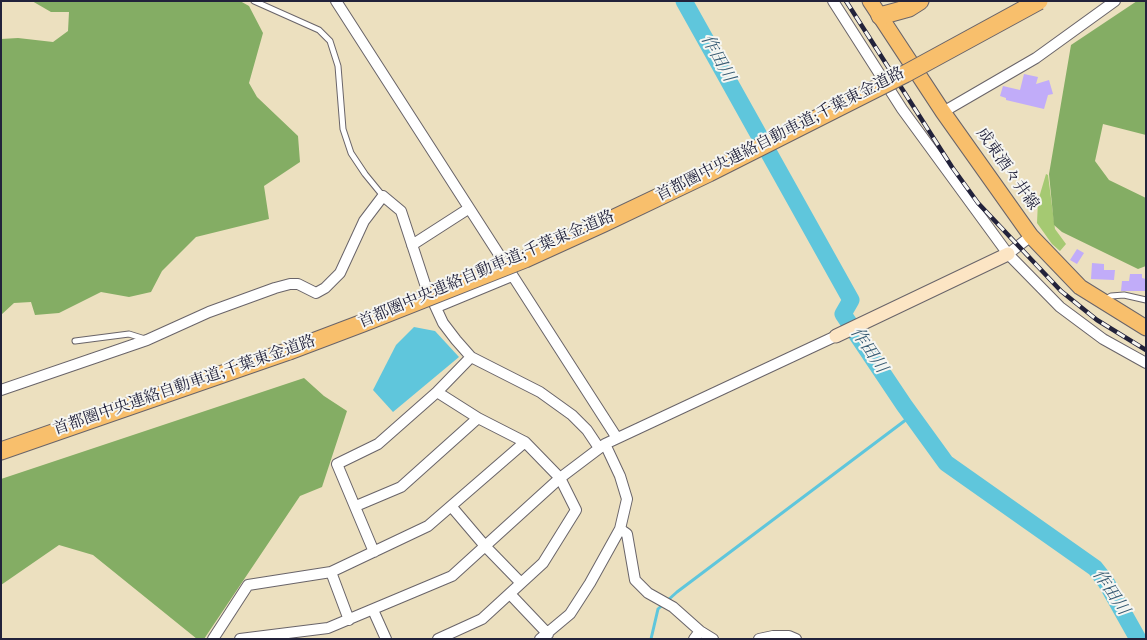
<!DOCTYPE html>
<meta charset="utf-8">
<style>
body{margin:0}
#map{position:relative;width:1147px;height:640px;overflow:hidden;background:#ece0bf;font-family:"Sorts Mill Goudy",serif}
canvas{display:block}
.frame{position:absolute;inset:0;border:2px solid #22223b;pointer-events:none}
</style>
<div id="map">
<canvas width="1147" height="640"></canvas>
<div class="frame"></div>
</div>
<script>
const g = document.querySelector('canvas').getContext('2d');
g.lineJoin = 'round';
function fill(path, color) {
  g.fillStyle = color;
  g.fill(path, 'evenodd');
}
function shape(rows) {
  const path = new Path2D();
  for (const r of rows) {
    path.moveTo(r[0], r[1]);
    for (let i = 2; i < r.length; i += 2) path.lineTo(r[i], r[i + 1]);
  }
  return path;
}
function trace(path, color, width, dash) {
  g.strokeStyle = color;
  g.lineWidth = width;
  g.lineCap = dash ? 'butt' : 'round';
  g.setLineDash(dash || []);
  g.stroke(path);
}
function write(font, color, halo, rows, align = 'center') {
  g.font = font + ' "Sorts Mill Goudy","Noto Serif JP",serif';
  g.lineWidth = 4;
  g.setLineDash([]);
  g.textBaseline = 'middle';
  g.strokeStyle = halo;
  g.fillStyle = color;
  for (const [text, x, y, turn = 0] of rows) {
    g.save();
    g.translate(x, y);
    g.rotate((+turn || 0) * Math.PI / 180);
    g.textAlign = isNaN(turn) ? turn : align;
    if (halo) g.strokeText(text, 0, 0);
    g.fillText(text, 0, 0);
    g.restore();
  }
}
const green = shape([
 [1046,174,1048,175,1055,229,1066,244,1060,251,1052,244,1037,223,1038,201]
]);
const forest = shape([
 [32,1,240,1,249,6,263,33,249,83,257,97,298,136,300,162,264,186,269,219,196,237,162,271,151,292,129,297,101,292,59,313,35,315,31,302,14,303,1,315,1,39,18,38,53,42,68,31,69,12,51,12],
 [1137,1,1146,1,1146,135,1103,124,1095,161,1109,180,1146,198,1146,266,1138,269,1062,232,1054,225,1049,174,1071,45],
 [304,378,324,396,347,411,322,487,300,496,204,639,197,639,93,555,59,545,1,585,1,479]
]);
const water = shape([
 [414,327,435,331,459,357,393,412,373,390,396,345]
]);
const stream = shape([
 [651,639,658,609,677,592,911,416]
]);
const river = shape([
 [684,1,851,300,843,314,904,405,946,463,1095,568,1106,582,1138,639]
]);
const building = shape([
 [1024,74,1038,77,1036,84,1049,80,1053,94,1048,95,1044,109,1006,100,1006,98,1000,96,1003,86,1020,90],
 [1077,249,1084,253,1077,264,1070,260],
 [1092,263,1104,264,1104,270,1115,270,1114,280,1091,279],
 [1130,274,1142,274,1142,278,1146,279,1146,291,1121,291,1122,281,1129,281]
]);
const lane = shape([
 [254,1,319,30,330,41,338,66,343,129,351,153,365,174,383,196],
 [1104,300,1111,296,1124,295,1146,300],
 [75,341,129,334,145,339]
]);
const street = shape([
 [336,1,617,438],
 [833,1,902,109,1008,254,1060,307,1103,339,1146,363],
 [943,112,1036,58,1115,1],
 [412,245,468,209],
 [1008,254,1031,236],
 [437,307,512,276],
 [1,390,147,340,209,312,275,288,290,284,298,284,316,293,325,288,340,273,364,221,383,196,401,211,425,284,443,323,456,340,471,357,540,392,572,415,587,430,599,448],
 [437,392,478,418,525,442,560,478,576,510,543,563,482,619,438,639],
 [356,506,401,487,478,418],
 [451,506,485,546,521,583],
 [620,529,627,534,635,580,648,593,673,607,700,631,713,639],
 [374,552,337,464,378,444,437,392,471,357],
 [331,572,349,620],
 [510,594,548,634],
 [373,610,386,639],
 [213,639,248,585,331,572,428,526,525,442],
 [240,639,328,628,452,576,560,478,605,444,836,336],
 [540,639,570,614,590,583,620,529,627,499,620,476,605,444],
 [694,639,700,631],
 [759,639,773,636,789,636,796,639]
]);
const secondary = shape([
 [836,336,1008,254]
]);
const primary = shape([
 [870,1,943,112,1031,236,1080,287,1146,328]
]);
const highway = shape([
 [880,16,909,8,920,1],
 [1,451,289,351]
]);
const rail = shape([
 [846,1,952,167,978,203,1061,291,1097,320,1146,350]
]);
const highwayBridge = shape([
 [289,351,363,323,525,259,604,223,709,173,905,74,1039,1]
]);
const streetNames = [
 ["首都圏中央連絡自動車道;千葉東金道路",781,136,-27],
 ["成東酒々井線",1006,170,55],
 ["首都圏中央連絡自動車道;千葉東金道路",487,271,-23],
 ["首都圏中央連絡自動車道;千葉東金道路",185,387,-19]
];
const waterNames = [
 ["作田川",716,59,61],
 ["作田川",867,351,56],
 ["作田川",1109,593,56]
];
fill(green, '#a5c972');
fill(forest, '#84ad64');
fill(water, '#5fc6dc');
trace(stream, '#5fc6dc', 3);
trace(river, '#5fc6dc', 17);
fill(building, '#c1acf9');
trace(lane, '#696469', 7);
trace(street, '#696469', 12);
trace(secondary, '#696469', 15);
trace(primary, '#696469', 17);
trace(highway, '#696469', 19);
trace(lane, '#fff', 5);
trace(street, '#fff', 10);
trace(secondary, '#fce5c4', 13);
trace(primary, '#f8bf6c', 15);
trace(highway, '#f8bf6c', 17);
trace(rail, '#22223b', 4.5);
trace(rail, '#f6f6f2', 3, [9]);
trace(highwayBridge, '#696469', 19, []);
trace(highwayBridge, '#f8bf6c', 17);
write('16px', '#22223b', '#f6f6f2', streetNames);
write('italic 17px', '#375b73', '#f6f6f2', waterNames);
</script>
